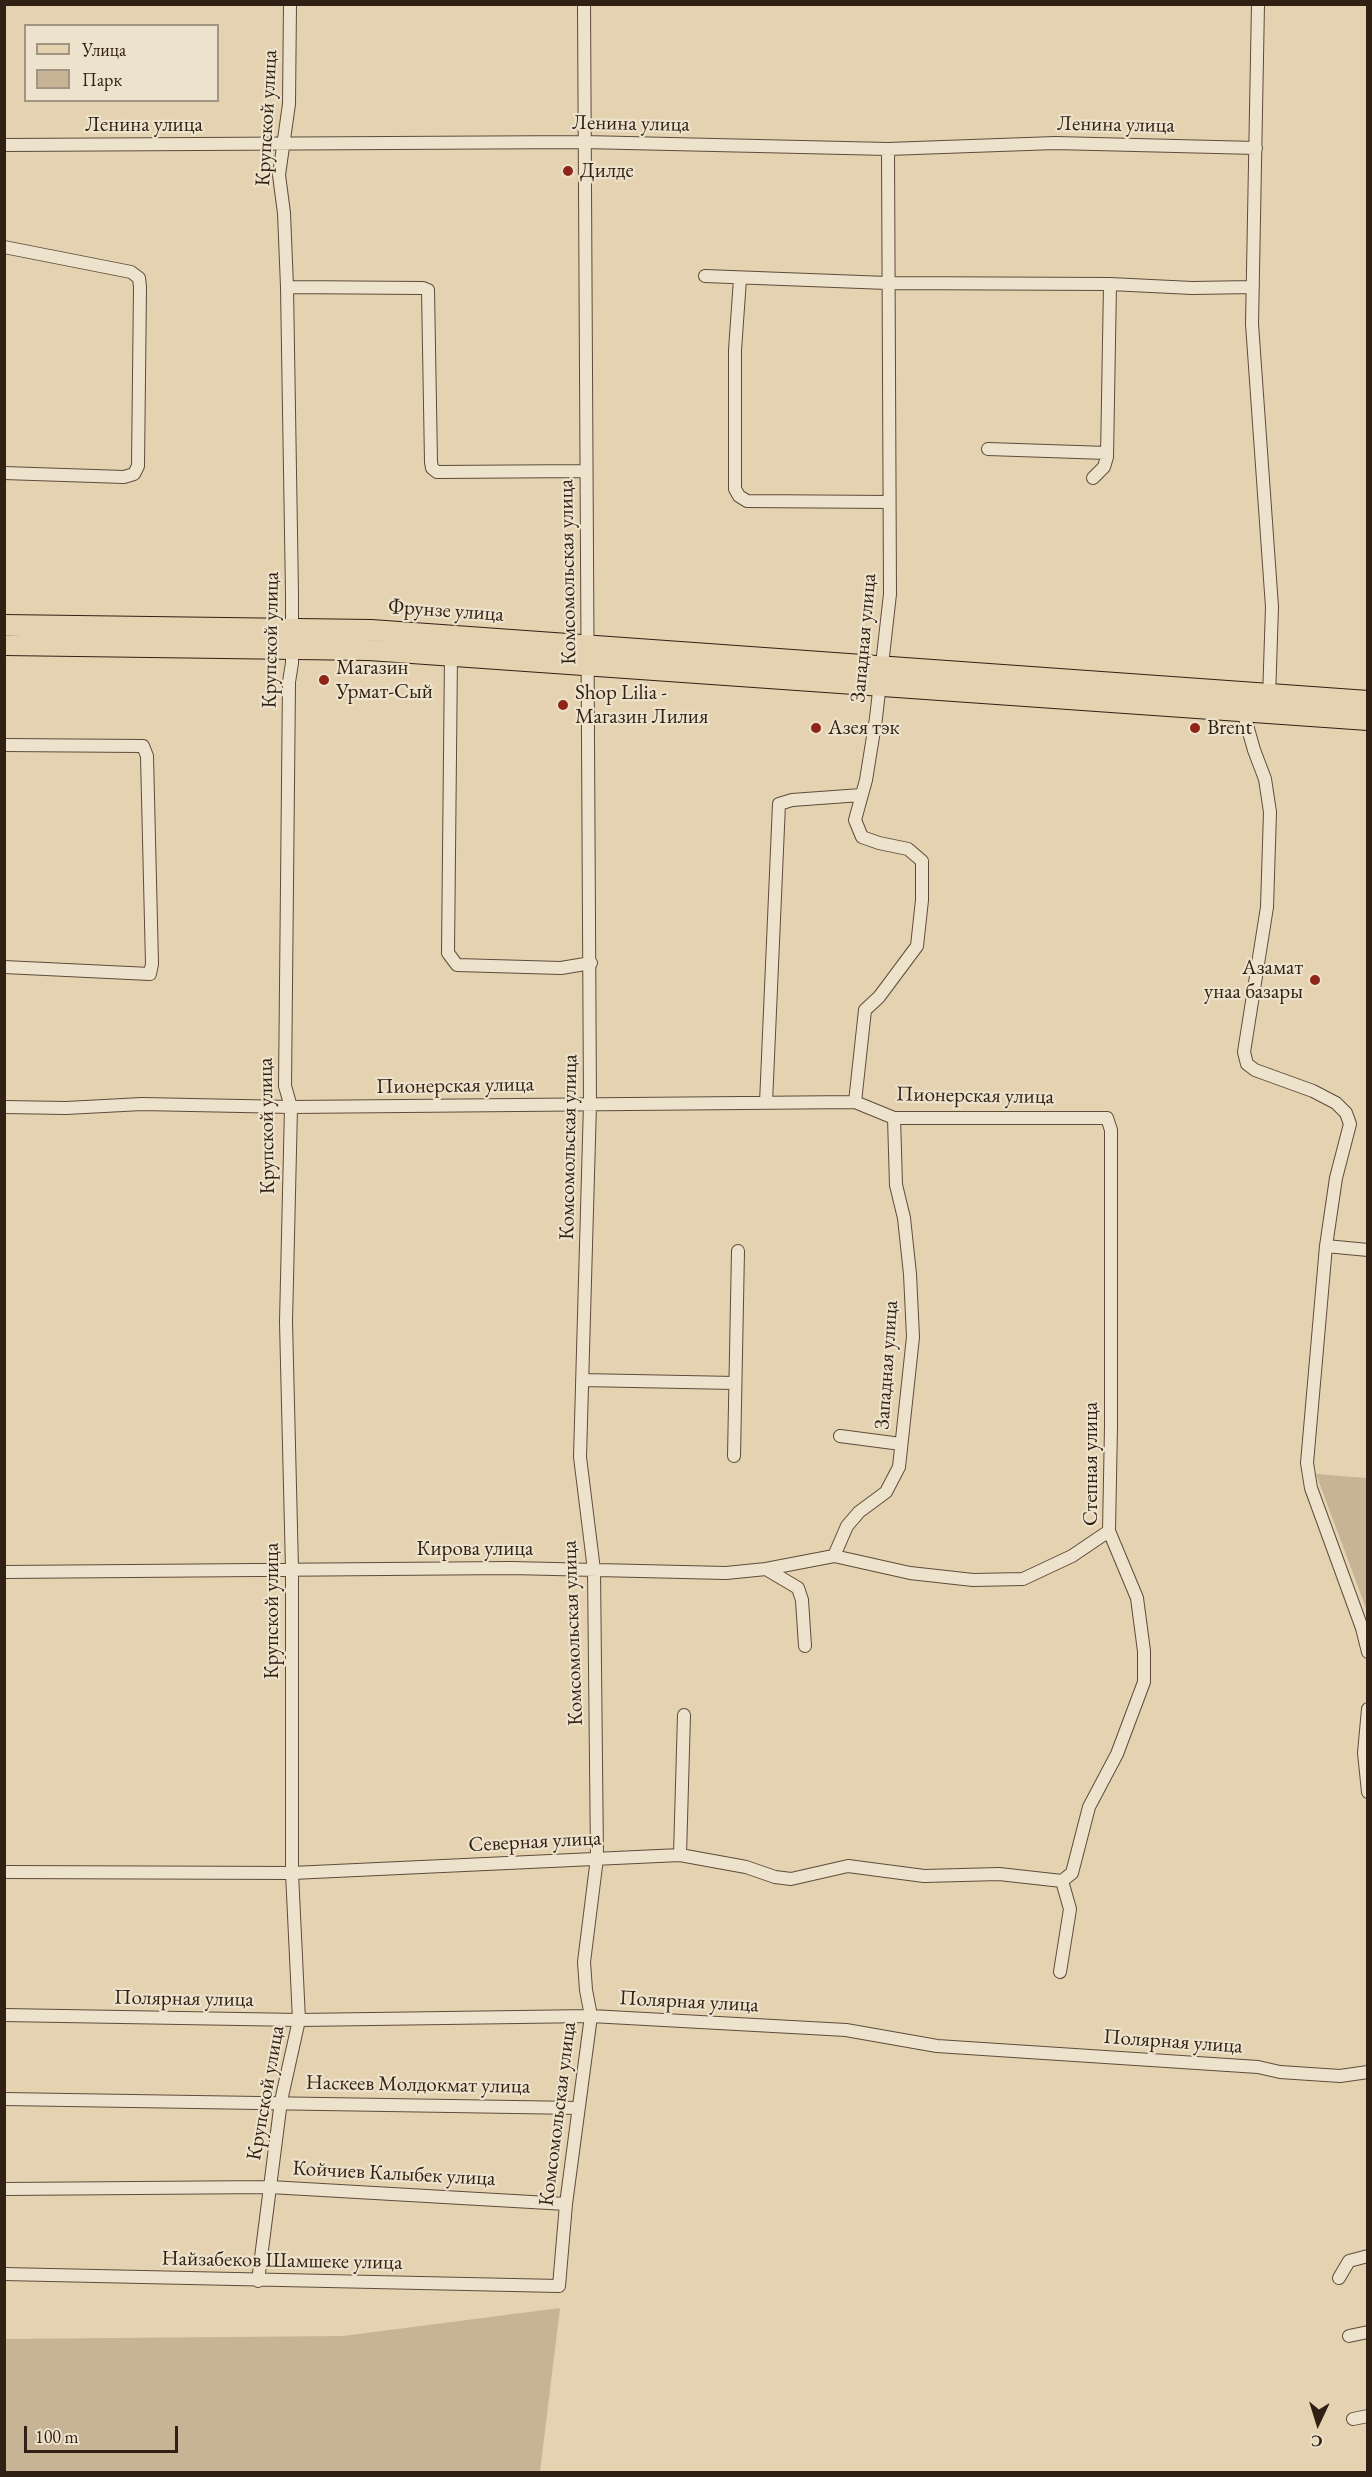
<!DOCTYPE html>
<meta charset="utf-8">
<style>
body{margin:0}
#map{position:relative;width:1372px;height:2477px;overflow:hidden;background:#e4d2b0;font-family:"EB Garamond",serif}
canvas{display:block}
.frame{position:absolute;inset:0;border:6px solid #312014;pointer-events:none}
.legend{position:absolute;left:24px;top:24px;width:195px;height:78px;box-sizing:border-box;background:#ede2cc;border:2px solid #a29482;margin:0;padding:8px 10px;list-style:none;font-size:18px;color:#312014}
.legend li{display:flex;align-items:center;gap:12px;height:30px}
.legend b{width:30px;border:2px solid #a29482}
.north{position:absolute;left:1288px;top:2393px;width:60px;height:60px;-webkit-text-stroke:4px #ede2cc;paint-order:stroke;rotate:184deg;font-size:16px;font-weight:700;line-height:24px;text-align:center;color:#312014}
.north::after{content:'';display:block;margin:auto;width:21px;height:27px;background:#312014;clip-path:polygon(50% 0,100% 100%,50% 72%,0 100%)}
.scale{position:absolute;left:24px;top:2426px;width:154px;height:27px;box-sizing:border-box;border:3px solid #312014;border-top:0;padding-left:8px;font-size:18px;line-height:21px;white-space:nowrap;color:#312014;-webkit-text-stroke:4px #ede2cc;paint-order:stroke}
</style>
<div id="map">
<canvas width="1372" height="2477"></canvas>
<div class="frame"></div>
<ul class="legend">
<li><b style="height:8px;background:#e4d2b0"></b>Улица</li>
<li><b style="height:16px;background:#c6b495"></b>Парк</li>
</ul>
<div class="north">С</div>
<div class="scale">100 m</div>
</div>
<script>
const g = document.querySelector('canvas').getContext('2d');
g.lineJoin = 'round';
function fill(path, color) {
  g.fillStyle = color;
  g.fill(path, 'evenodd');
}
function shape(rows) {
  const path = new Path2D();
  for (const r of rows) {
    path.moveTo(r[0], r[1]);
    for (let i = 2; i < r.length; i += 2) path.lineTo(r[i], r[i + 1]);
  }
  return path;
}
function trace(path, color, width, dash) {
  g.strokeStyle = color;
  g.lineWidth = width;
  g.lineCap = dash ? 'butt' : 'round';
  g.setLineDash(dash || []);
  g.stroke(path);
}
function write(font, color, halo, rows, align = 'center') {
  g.font = font + ' "EB Garamond",serif';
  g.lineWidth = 4.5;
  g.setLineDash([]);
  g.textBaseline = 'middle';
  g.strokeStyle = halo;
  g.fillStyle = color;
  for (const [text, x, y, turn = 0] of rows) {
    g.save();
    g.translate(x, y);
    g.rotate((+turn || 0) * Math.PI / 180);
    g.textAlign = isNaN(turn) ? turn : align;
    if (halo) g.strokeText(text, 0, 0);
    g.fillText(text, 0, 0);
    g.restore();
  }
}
const green = shape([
 [1316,1474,1367,1478,1367,1611],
 [560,2308,540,2472,5,2472,5,2339,343,2336]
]);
const minor = shape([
 [1258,4,1252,324,1272,607,1269,698],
 [4,145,584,142,888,149,1055,143,1256,148],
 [4,247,131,272,139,278,140,287,138,466,134,474,124,477,4,473],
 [705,276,887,283,1110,284,1192,288,1253,287],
 [740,279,735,350,735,489,739,496,747,501,889,502],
 [287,287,423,288,428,290,431,462,432,468,437,472,586,471],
 [988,449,1107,453],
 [1093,478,1104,467,1107,457,1110,284],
 [451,655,448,953,457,965,561,968,591,963],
 [1243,711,1254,750,1265,779,1270,812,1267,907,1244,1052,1247,1064,1255,1070,1313,1091,1336,1103,1346,1113,1350,1124,1336,1178,1326,1246,1307,1463,1311,1488,1362,1628,1368,1652],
 [4,745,143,746,147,756,152,964,150,974,4,967],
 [855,1102,865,1010,879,997,917,946,922,900,922,861,908,849,879,843,862,837,855,820,866,780,876,718,890,594,888,149],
 [766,1103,779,804,792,800,861,795],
 [4,1107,66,1108,142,1104,291,1107,855,1102,894,1118,1107,1118,1111,1130,1111,1426,1109,1531,1137,1598,1144,1651,1144,1682,1117,1754,1089,1807,1072,1873,1062,1881],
 [1326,1246,1368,1250],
 [582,1380,735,1383],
 [840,1436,901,1444],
 [734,1456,738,1251],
 [834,1556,847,1526,859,1512,886,1492,899,1467,913,1337,910,1274,904,1218,896,1185,894,1118],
 [766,1569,798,1588,802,1600,805,1646],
 [4,1572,511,1568,726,1573,766,1569,834,1556,910,1573,973,1580,1023,1579,1072,1556,1109,1531],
 [1368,1709,1364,1753,1368,1792],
 [680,1855,684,1715],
 [4,1872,292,1873,680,1855,746,1867,775,1877,791,1879,848,1866,924,1876,999,1874,1062,1881],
 [1060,1972,1070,1909,1062,1881],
 [4,2015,299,2020,591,2016,846,2030,937,2046,1258,2067,1280,2072,1340,2076,1368,2072],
 [4,2099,578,2108],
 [4,2189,270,2187,566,2204],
 [4,2274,559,2286,566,2204,591,2016,586,1990,584,1962,597,1858,594,1570,580,1457,590,1104,584,4],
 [1339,2278,1349,2261,1368,2256],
 [258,2281,281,2101,299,2020,292,1873,292,1569,286,1322,291,1107,285,1086,289,682,292,663,292,594,287,287,284,213,279,175,289,104,290,4],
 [1349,2336,1368,2332],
 [1353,2419,1368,2416]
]);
const primary = shape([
 [4,625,371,630,1368,701],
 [4,645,369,650,1368,720]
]);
const markers = [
 [568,171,6,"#8f2418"],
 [324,680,6,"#8f2418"],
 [563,705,6,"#8f2418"],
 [816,728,6,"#8f2418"],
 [1195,728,6,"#8f2418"],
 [1315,980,6,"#8f2418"]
];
const streetNames = [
 ["Крупской улица",267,118,-87],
 ["Ленина улица",631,124,1],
 ["Ленина улица",144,125],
 ["Ленина улица",1116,125,1],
 ["Комсомольская улица",568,572,-91],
 ["Фрунзе улица",446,611,4],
 ["Западная улица",864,638,-85],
 ["Крупской улица",271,640,-89],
 ["Пионерская улица",455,1086,-1],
 ["Пионерская улица",975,1096,1],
 ["Крупской улица",267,1126,-91],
 ["Комсомольская улица",569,1147,-89],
 ["Западная улица",887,1365,-86],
 ["Степная улица",1091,1464,-90],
 ["Кирова улица",475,1549],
 ["Крупской улица",272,1611,-90],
 ["Комсомольская улица",573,1633,-92],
 ["Северная улица",535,1842,-3],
 ["Полярная улица",184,1999,1],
 ["Полярная улица",689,2002,3],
 ["Полярная улица",1173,2042,4],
 ["Наскеев Молдокмат улица",418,2085,1],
 ["Крупской улица",266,2093,-80],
 ["Комсомольская улица",558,2114,-83],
 ["Койчиев Калыбек улица",394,2174,3],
 ["Найзабеков Шамшеке улица",282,2261,1]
];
const poiNames = [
 ["Дилде",580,171],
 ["Магазин",336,668],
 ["Урмат-Сый",336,692],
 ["Shop Lilia -",575,693],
 ["Магазин Лилия",575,717],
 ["Азея тэк",828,728],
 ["Brent",1207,728],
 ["Азамат",1303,968,"right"],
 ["унаа базары",1303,992,"right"]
];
fill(green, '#c6b495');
trace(minor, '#5e4c3b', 14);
trace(primary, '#312014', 22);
trace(minor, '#ede2cc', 12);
trace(primary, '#e4d2b0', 20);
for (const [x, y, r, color] of markers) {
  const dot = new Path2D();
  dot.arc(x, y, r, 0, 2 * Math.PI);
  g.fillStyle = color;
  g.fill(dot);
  trace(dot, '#ede2cc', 2);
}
write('21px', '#312014', '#ede2cc', streetNames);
write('21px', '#312014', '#ede2cc', poiNames, 'left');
</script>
